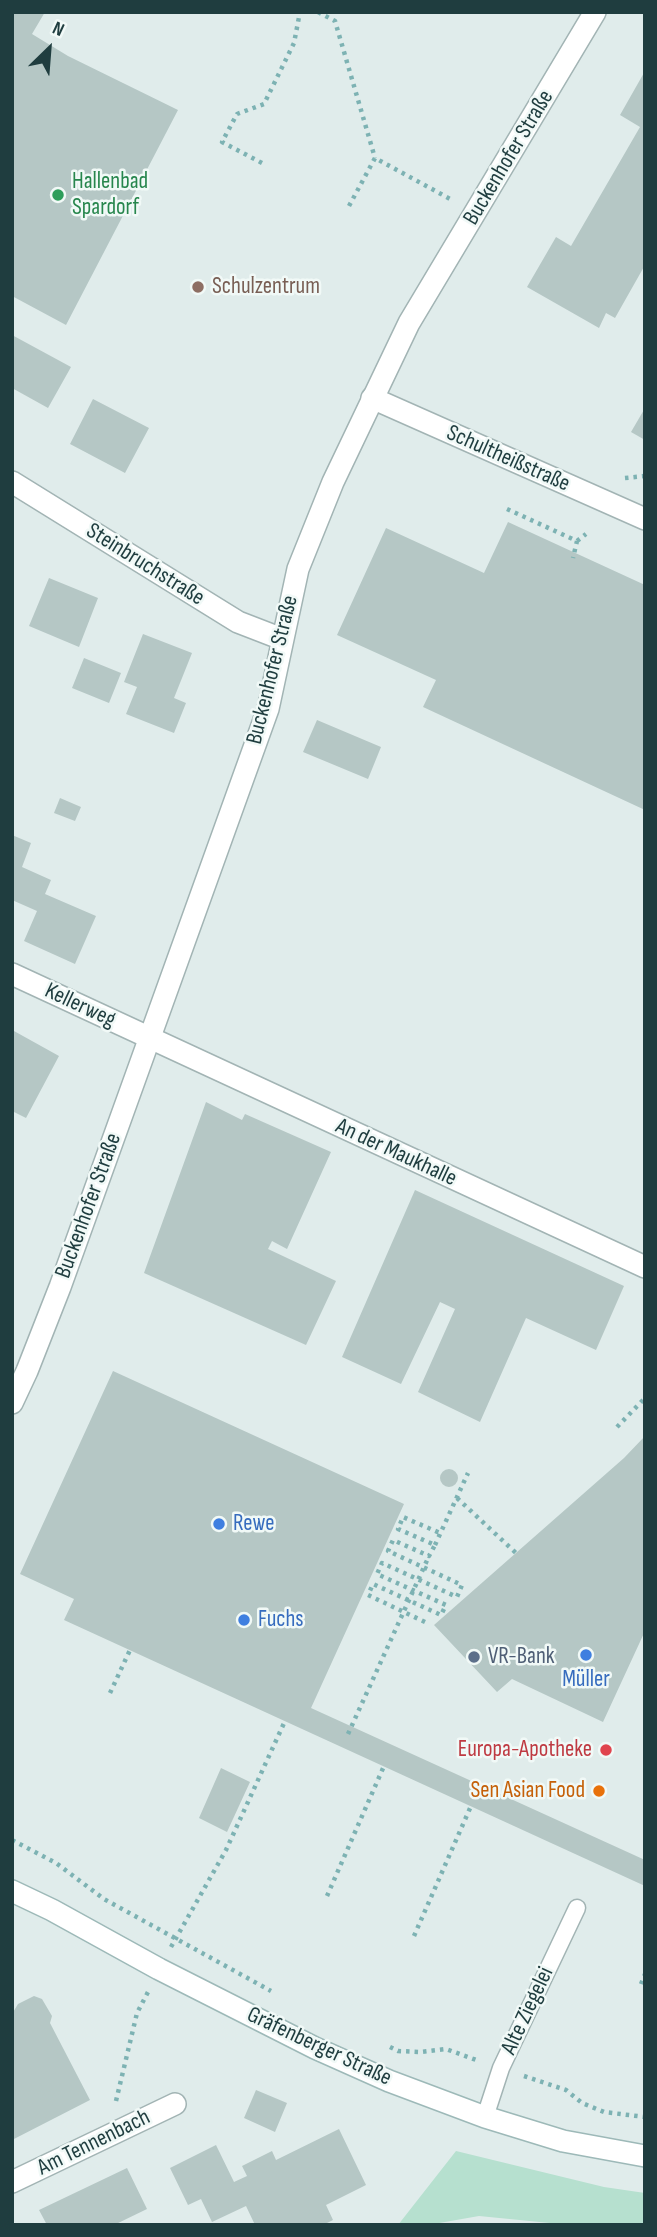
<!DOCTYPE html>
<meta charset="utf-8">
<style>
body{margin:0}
#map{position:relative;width:657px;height:2237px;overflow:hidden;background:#e0eceb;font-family:"Sofia Sans Condensed",sans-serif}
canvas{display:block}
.frame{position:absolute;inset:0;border:14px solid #1f3d3f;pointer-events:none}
.north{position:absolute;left:14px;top:14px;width:70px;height:70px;-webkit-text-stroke:5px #f1f9f7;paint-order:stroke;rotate:25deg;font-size:19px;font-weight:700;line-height:28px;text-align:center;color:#1f3d3f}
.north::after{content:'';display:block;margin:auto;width:24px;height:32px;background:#1f3d3f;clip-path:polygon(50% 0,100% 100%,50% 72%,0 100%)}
</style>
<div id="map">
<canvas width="657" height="2237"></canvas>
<div class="frame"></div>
<div class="north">N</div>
</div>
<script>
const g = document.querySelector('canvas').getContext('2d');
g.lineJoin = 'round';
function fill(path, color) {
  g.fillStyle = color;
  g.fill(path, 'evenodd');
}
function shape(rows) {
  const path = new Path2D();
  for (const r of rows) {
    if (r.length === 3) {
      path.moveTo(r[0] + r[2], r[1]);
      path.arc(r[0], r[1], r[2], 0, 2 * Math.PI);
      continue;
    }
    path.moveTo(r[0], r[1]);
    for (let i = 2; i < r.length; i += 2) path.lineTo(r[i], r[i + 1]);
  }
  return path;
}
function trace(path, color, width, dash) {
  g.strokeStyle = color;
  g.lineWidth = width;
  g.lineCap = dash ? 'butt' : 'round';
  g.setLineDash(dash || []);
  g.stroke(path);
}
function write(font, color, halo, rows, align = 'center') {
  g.font = font + ' "Sofia Sans Condensed",sans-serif';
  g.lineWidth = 5;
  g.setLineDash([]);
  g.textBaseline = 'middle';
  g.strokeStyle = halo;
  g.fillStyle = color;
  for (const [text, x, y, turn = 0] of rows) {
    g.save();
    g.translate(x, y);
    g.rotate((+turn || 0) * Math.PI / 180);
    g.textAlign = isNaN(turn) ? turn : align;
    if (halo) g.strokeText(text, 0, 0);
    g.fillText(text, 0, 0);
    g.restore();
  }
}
const green = shape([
 [456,2151,604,2187,645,2193,645,2225,570,2225,479,2216,428,2225,398,2225]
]);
const building = shape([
 [12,12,45,12,32,34,68,56,178,110,66,325,12,296],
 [645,71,645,265,615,318,606,313,599,328,527,287,556,237,571,246,640,127,620,115],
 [12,335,71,367,48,408,12,388],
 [93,399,149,428,125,473,70,444],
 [645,408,645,440,631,432],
 [508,522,645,585,645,810,423,707,436,680,337,635,386,528,484,573],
 [49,578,98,598,79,647,29,626],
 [143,634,192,653,174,698,186,703,174,733,126,714,137,687,124,682],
 [84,658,121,673,109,703,72,688],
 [317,720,381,747,368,779,303,752],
 [60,798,81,807,75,821,54,813],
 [12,835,31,843,22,867,51,880,45,894,96,916,75,964,24,941,37,911,12,900],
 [14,1031,59,1056,26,1118,12,1111,12,1035],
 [206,1102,242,1120,245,1114,331,1152,287,1249,272,1241,268,1249,336,1281,306,1345,144,1273],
 [415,1190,624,1286,596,1350,526,1318,480,1422,418,1392,455,1309,440,1302,401,1384,342,1357],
 [113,1371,404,1504,311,1708,645,1860,645,1886,64,1620,74,1599,20,1574],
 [645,1436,645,1631,603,1722,512,1679,497,1692,434,1625,624,1458],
 [449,1478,9],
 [221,1768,250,1782,227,1832,199,1818],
 [34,1996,42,1999,52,2016,50,2023,90,2100,12,2140,12,2014,18,2004],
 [256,2090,287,2103,275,2132,244,2118],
 [339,2129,366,2185,326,2205,333,2220,323,2225,255,2225,246,2206,212,2222,201,2199,188,2205,170,2168,216,2145,234,2182,247,2176,242,2166,272,2151,276,2160],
 [127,2168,147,2209,114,2225,47,2225,39,2210]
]);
const path = shape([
 [318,12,335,21,375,158],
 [262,163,222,142,237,114,264,104,294,43,300,12],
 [349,206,375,158,452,200],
 [625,478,645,476],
 [507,509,577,541,573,558],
 [577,541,586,534],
 [617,1427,645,1398],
 [457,1498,516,1553],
 [435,1545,468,1473],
 [425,1622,368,1595,373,1584,441,1615,446,1605,377,1574,382,1563,457,1597,462,1585,388,1551,393,1540,429,1556,435,1545,398,1529,403,1517,440,1533],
 [110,1693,130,1650],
 [348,1734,429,1556],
 [12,1840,56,1863,104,1899,271,1991],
 [327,1896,384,1766],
 [414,1936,471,1806],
 [171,1947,226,1850,285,1721],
 [641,1984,645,1974],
 [390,2047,398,2051,420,2052,446,2049,479,2061],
 [524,2076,566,2090,582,2103,604,2112,645,2117],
 [116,2101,137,2013,148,1992]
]);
const service = shape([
 [485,2117,501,2068,577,1908]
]);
const minor = shape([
 [372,398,645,519],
 [12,482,238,622,282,639],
 [12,974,645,1267],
 [12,2182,175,2104]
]);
const tertiary = shape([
 [12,1403,27,1371,60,1287,268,709,298,569,333,482,409,323,595,12]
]);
const secondary = shape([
 [12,1891,52,1910,159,1969,315,2048,389,2081,485,2117,563,2141,645,2156]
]);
const markers = [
 [58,195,7,"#2e9e5b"],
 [198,287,7,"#8d6e63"],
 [219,1524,7,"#3f7fe0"],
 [244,1620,7,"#3f7fe0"],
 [586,1655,7,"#3f7fe0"],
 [474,1657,7,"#5c6f8a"],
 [606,1750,7,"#e0444e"],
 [599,1791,7,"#e8710a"]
];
const streetNames = [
 ["Buckenhofer Straße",509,158,-59],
 ["Schultheißstraße",508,459,24],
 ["Steinbruchstraße",145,565,32],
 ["Buckenhofer Straße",273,670,-76],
 ["Kellerweg",80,1006,25],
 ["An der Maukhalle",396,1153,25],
 ["Buckenhofer Straße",89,1206,-70],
 ["Alte Ziegelei",528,2011,-65],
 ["Gräfenberger Straße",319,2047,25],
 ["Am Tennenbach",94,2143,-26]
];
const leisureNames = [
 ["Hallenbad",72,182],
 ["Spardorf",72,208]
];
const educationNames = [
 ["Schulzentrum",212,287]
];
const shopNames = [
 ["Rewe",233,1524],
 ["Fuchs",258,1620],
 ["Müller",586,1680,"center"]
];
const serviceNames = [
 ["VR-Bank",488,1657]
];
const healthNames = [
 ["Europa-Apotheke",592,1750]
];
const foodNames = [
 ["Sen Asian Food",585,1791]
];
fill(green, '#b6e0cf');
fill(building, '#b5c7c5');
trace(service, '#a2b4b4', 19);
trace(minor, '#a2b4b4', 24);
trace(tertiary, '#a2b4b4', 24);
trace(secondary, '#9db9b8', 24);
trace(path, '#7db2b3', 4.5, [3.5, 5]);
trace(service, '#fff', 16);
trace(minor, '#fff', 21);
trace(tertiary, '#fff', 21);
trace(secondary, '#fff', 21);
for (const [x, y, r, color] of markers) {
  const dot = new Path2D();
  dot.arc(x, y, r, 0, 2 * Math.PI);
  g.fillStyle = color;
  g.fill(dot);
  trace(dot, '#f1f9f7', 2.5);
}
write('23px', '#1f3d3f', '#f1f9f7', streetNames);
write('23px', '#27864d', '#f1f9f7', leisureNames, 'left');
write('23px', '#785e54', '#f1f9f7', educationNames, 'left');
write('23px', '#366cbe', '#f1f9f7', shopNames, 'left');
write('23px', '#4e5e75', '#f1f9f7', serviceNames, 'left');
write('23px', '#be3a42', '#f1f9f7', healthNames, 'right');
write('23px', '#c56008', '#f1f9f7', foodNames, 'right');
</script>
